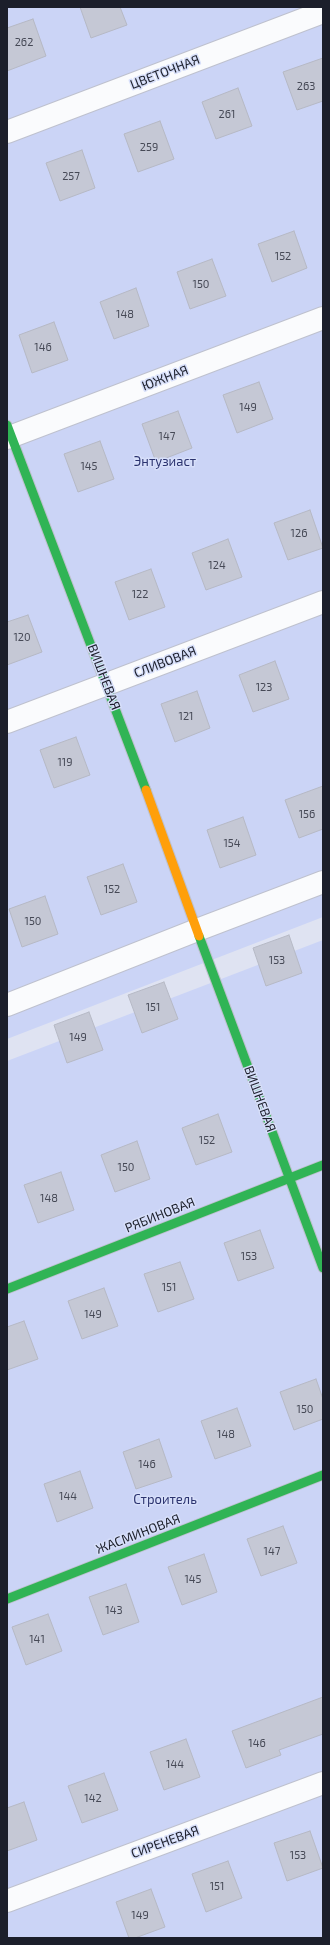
<!DOCTYPE html>
<meta charset="utf-8">
<style>
body{margin:0}
#map{position:relative;width:330px;height:1945px;overflow:hidden;background:#dfe3f2;font-family:"Exo 2",sans-serif}
canvas{display:block}
.frame{position:absolute;inset:0;border:8px solid #1c1f2b;pointer-events:none}
</style>
<div id="map">
<canvas width="330" height="1945"></canvas>
<div class="frame"></div>
</div>
<script>
const g = document.querySelector('canvas').getContext('2d');
g.lineJoin = 'round';
function fill(path, color) {
  g.fillStyle = color;
  g.fill(path, 'evenodd');
}
function shape(rows) {
  const path = new Path2D();
  for (const r of rows) {
    path.moveTo(r[0], r[1]);
    for (let i = 2; i < r.length; i += 2) path.lineTo(r[i], r[i + 1]);
  }
  return path;
}
function trace(path, color, width, dash) {
  g.strokeStyle = color;
  g.lineWidth = width;
  g.lineCap = dash ? 'butt' : 'round';
  g.setLineDash(dash || []);
  g.stroke(path);
}
function write(font, color, halo, rows, align = 'center') {
  g.font = font + ' "Exo 2",sans-serif';
  g.lineWidth = 3;
  g.setLineDash([]);
  g.textBaseline = 'middle';
  g.strokeStyle = halo;
  g.fillStyle = color;
  for (const [text, x, y, turn = 0] of rows) {
    g.save();
    g.translate(x, y);
    g.rotate((+turn || 0) * Math.PI / 180);
    g.textAlign = isNaN(turn) ? turn : align;
    if (halo) g.strokeText(text, 0, 0);
    g.fillText(text, 0, 0);
    g.restore();
  }
}
const green = shape([
 [7,7,323,7,323,917,7,1039],
 [323,940,323,1938,7,1938,7,1061]
]);
const building = shape([
 [80,7,120,7,127,25,91,38,80,7],
 [33,19,46,56,7,71,7,28,33,19],
 [323,58,323,101,297,110,283,72,323,58],
 [238,88,252,126,216,139,202,102,238,88],
 [160,121,174,159,138,172,124,134,160,121],
 [82,150,95,188,60,201,46,163,82,150],
 [294,231,307,268,272,282,258,244,294,231],
 [212,259,226,296,190,309,177,272,212,259],
 [136,288,149,326,114,339,100,302,136,288],
 [54,322,68,360,32,373,19,335,54,322],
 [259,382,273,419,237,433,223,395,259,382],
 [178,411,192,448,156,462,142,424,178,411],
 [100,441,114,479,78,492,64,454,100,441],
 [310,510,323,548,288,560,274,523,310,510],
 [228,539,242,577,206,590,192,553,228,539],
 [151,569,165,607,129,620,115,582,151,569],
 [28,615,42,652,7,665,7,622,28,615],
 [275,661,289,699,253,712,239,675,275,661],
 [197,691,210,728,175,742,161,704,197,691],
 [76,737,90,775,54,788,40,750,76,737],
 [323,786,323,829,299,838,285,800,323,786],
 [243,817,256,855,220,868,207,830,243,817],
 [123,864,137,902,101,915,87,877,123,864],
 [45,896,58,934,22,947,9,909,45,896],
 [289,935,302,973,266,986,253,948,289,935],
 [164,982,178,1019,142,1033,128,995,164,982],
 [89,1012,103,1050,67,1063,54,1025,89,1012],
 [218,1114,232,1152,196,1165,182,1128,218,1114],
 [137,1141,150,1179,115,1192,101,1155,137,1141],
 [61,1172,74,1210,38,1223,24,1185,61,1172],
 [260,1230,274,1268,238,1281,224,1243,260,1230],
 [180,1262,194,1299,158,1312,144,1274,180,1262],
 [104,1288,118,1326,82,1339,68,1301,104,1288],
 [24,1321,38,1359,7,1370,7,1327,24,1321],
 [316,1379,323,1399,323,1419,294,1430,280,1392,316,1379],
 [237,1408,251,1446,215,1459,201,1421,237,1408],
 [159,1439,172,1477,136,1489,123,1452,159,1439],
 [80,1471,93,1508,57,1522,44,1484,80,1471],
 [283,1526,297,1563,261,1576,247,1539,283,1526],
 [204,1554,217,1592,182,1605,168,1567,204,1554],
 [126,1584,139,1622,103,1635,89,1597,126,1584],
 [48,1614,62,1651,26,1665,12,1627,48,1614],
 [323,1697,323,1734,279,1750,281,1755,246,1768,232,1731,323,1697],
 [186,1739,200,1777,164,1790,150,1752,186,1739],
 [104,1773,118,1810,82,1823,68,1786,104,1773],
 [24,1802,37,1840,7,1851,7,1808,24,1802],
 [310,1831,323,1868,287,1881,274,1843,310,1831],
 [228,1861,242,1898,206,1912,192,1874,228,1861],
 [151,1889,165,1927,135,1938,129,1938,116,1902,151,1889]
]);
const street = shape([
 [7,132,323,12],
 [7,438,323,318],
 [7,722,323,602],
 [7,1005,197,930,323,882],
 [7,1901,323,1783]
]);
const fast = shape([
 [7,425,146,790],
 [199,936,323,1268],
 [7,1289,323,1165],
 [7,1599,323,1475]
]);
const slow = shape([
 [146,790,199,936]
]);
const numberNames = [
 ["262",24,42],
 ["263",306,86],
 ["261",227,114],
 ["259",149,147],
 ["257",71,176],
 ["152",283,256],
 ["150",201,284],
 ["148",125,314],
 ["146",43,347],
 ["149",248,407],
 ["147",167,436],
 ["145",89,466],
 ["126",299,533],
 ["124",217,565],
 ["122",140,594],
 ["120",22,637],
 ["123",264,687],
 ["121",186,716],
 ["119",65,762],
 ["156",307,814],
 ["154",232,843],
 ["152",112,889],
 ["150",33,921],
 ["153",277,960],
 ["151",153,1007],
 ["149",78,1037],
 ["152",207,1140],
 ["150",126,1167],
 ["148",49,1198],
 ["153",249,1256],
 ["151",169,1287],
 ["149",93,1314],
 ["150",305,1409],
 ["148",226,1434],
 ["146",147,1464],
 ["144",68,1496],
 ["147",272,1551],
 ["145",193,1579],
 ["143",114,1610],
 ["141",37,1639],
 ["146",257,1743],
 ["144",175,1764],
 ["142",93,1798],
 ["153",298,1855],
 ["151",217,1886],
 ["149",140,1915]
];
const streetNames = [
 ["ЦВЕТОЧНАЯ",165,72,-21],
 ["ЮЖНАЯ",165,378,-21],
 ["СЛИВОВАЯ",165,662,-21],
 ["ВИШНЕВАЯ",104,677,69],
 ["ВИШНЕВАЯ",260,1099,70],
 ["РЯБИНОВАЯ",160,1215,-22],
 ["ЖАСМИНОВАЯ",138,1534,-21],
 ["СИРЕНЕВАЯ",165,1842,-20]
];
const parkNames = [
 ["Энтузиаст",165,462],
 ["Строитель",165,1500]
];
fill(green, '#cbd4f6');
fill(building, '#c5c8d5');
trace(building, '#b6b9c5', 1);
trace(street, '#bec1ce', 24);
trace(fast, '#bec1ce', 11);
trace(slow, '#bec1ce', 11);
trace(street, '#fafbfd', 22);
trace(fast, '#30b455', 9);
trace(slow, '#ff9f0a', 9);
write('11px', '#464956', null, numberNames);
write('13px', '#1c1f2b', '#d7dffa', streetNames);
write('13px', '#2b336f', '#d7dffa', parkNames);
</script>
